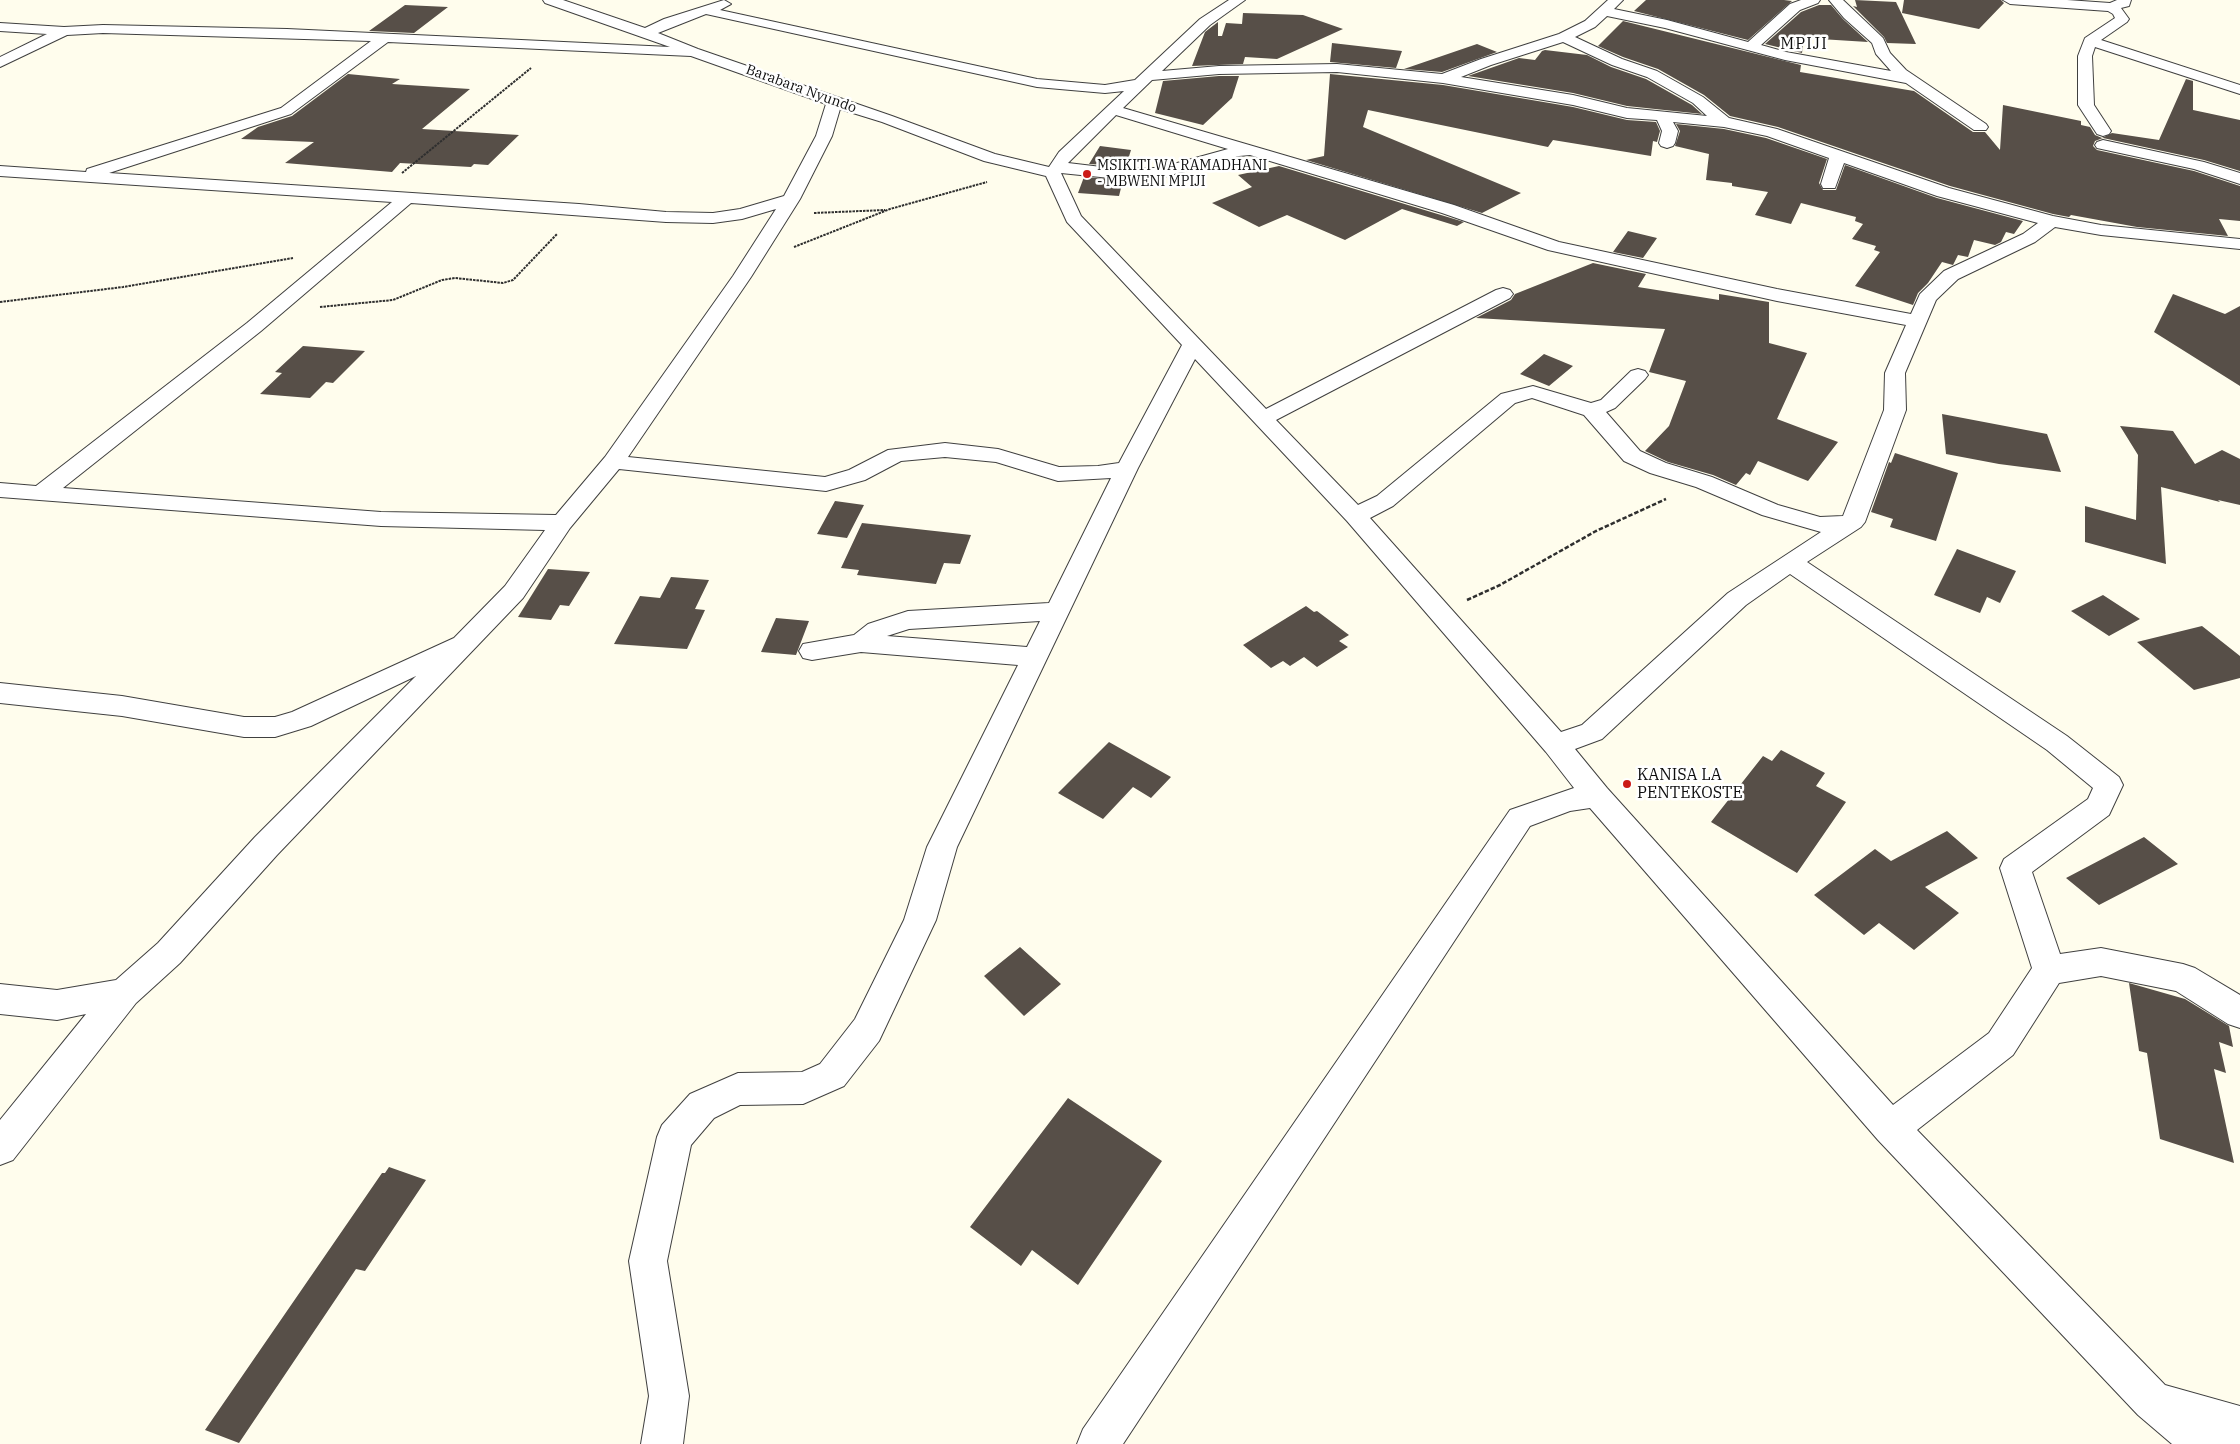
<!DOCTYPE html>
<style>
body{margin:0}
canvas{display:block;background:#fffded}
</style>
<canvas width="2240" height="1444"></canvas>
<script>
const g = document.querySelector('canvas').getContext('2d');
g.lineJoin = 'round';
function fill(path, color) {
  g.fillStyle = color;
  g.fill(path, 'evenodd');
}
function shape(rows) {
  const path = new Path2D();
  for (const r of rows) {
    path.moveTo(r[0], r[1]);
    for (let i = 2; i < r.length; i += 2) path.lineTo(r[i], r[i + 1]);
  }
  return path;
}
function trace(path, color, width, dash) {
  g.strokeStyle = color;
  g.lineWidth = width;
  g.lineCap = dash ? 'butt' : 'round';
  g.setLineDash(dash || []);
  g.stroke(path);
}
function write(font, color, halo, rows, align = 'center') {
  g.font = font + ' "IBM Plex Serif",serif';
  g.lineWidth = 5;
  g.setLineDash([]);
  g.textBaseline = 'middle';
  g.strokeStyle = halo;
  g.fillStyle = color;
  for (const [text, x, y, turn = 0] of rows) {
    g.save();
    g.translate(x, y);
    g.rotate((+turn || 0) * Math.PI / 180);
    g.textAlign = isNaN(turn) ? turn : align;
    if (halo) g.strokeText(text, 0, 0);
    g.fillText(text, 0, 0);
    g.restore();
  }
}
const building = shape([
 [1646,0,1784,0,1792,1,1748,40,1634,11],
 [1855,0,1896,2,1916,44,1887,43,1884,37,1853,6,1857,7],
 [1904,0,2001,0,2004,3,1979,29,1902,13],
 [405,5,448,7,414,33,369,31],
 [1819,5,1831,5,1843,19,1868,42,1804,38,1802,53,1765,44,1801,12],
 [1243,13,1303,15,1343,29,1277,59,1245,57,1243,64,1192,66,1205,32,1218,22,1218,36,1222,36,1226,23,1242,24],
 [1623,21,1801,65,1800,72,1914,91,1973,132,1985,132,2000,150,2003,105,2081,121,2081,125,2090,127,2095,135,2102,138,2112,133,2159,140,2186,79,2193,81,2193,110,2240,120,2240,171,2204,160,2103,138,2095,141,2093,146,2097,150,2194,171,2240,186,2240,221,2219,219,2228,236,2137,227,2071,215,2069,217,2053,214,1950,186,1778,127,1730,116,1704,95,1658,69,1623,57,1598,46],
 [1332,43,1402,51,1396,68,1330,62],
 [1477,44,1497,52,1442,72,1404,69],
 [1545,50,1587,55,1611,67,1646,79,1692,105,1702,114,1627,106,1573,93,1468,76,1519,58,1535,60,1542,51],
 [348,74,400,79,392,84,470,89,422,129,519,135,488,165,474,164,471,167,400,163,392,172,285,163,314,142,241,139,258,127,292,116],
 [1330,74,1443,85,1573,107,1627,120,1656,122,1660,131,1657,142,1653,141,1651,156,1553,140,1548,147,1368,110,1363,127,1521,193,1482,213,1306,160,1324,156],
 [1219,76,1239,76,1232,98,1203,125,1155,113,1163,81],
 [1676,124,1724,129,1766,138,1827,159,1819,183,1823,190,1836,190,1845,165,1937,198,2023,221,2014,234,2006,232,2001,242,1995,245,1974,240,1968,257,1958,255,1953,265,1942,262,1928,283,1918,293,1913,305,1855,286,1880,252,1874,250,1876,246,1852,239,1863,224,1855,221,1856,217,1801,203,1791,224,1755,215,1768,192,1732,186,1732,183,1706,180,1709,154,1675,146,1680,131],
 [1100,146,1131,150,1126,166,1089,164],
 [1279,166,1441,215,1464,222,1457,226,1402,209,1345,240,1287,215,1259,227,1212,203,1252,187,1238,175],
 [1084,177,1123,180,1119,196,1078,193],
 [1628,231,1657,238,1643,258,1613,252],
 [1593,263,1646,274,1638,287,1719,300,1719,294,1769,302,1769,343,1807,353,1777,419,1838,442,1808,481,1758,461,1750,475,1746,473,1736,485,1713,475,1668,462,1645,451,1669,426,1686,381,1649,372,1665,329,1476,318,1511,300,1515,294],
 [2173,294,2225,314,2240,306,2240,386,2154,332],
 [303,346,365,351,333,383,326,382,310,398,260,394,282,373,275,372],
 [1544,354,1573,366,1549,386,1520,374],
 [1942,414,2047,434,2061,472,1999,464,1946,454],
 [2120,426,2173,431,2195,464,2222,450,2240,459,2240,505,2218,500,2220,502,2161,487,2166,564,2085,542,2085,506,2136,520,2138,455],
 [1895,453,1958,473,1936,541,1890,527,1893,519,1871,512,1889,462,1891,463],
 [835,501,864,505,847,538,817,534],
 [862,523,971,535,960,564,944,563,936,584,857,575,859,570,841,568],
 [1957,549,2016,571,2000,603,1987,597,1980,613,1934,595],
 [548,569,590,572,569,606,560,605,551,620,518,617],
 [671,577,709,580,695,609,705,610,687,649,614,644,640,596,660,598],
 [2103,595,2140,619,2109,636,2071,611],
 [1306,606,1314,612,1317,611,1349,635,1339,641,1348,647,1317,667,1304,657,1290,666,1283,661,1271,668,1243,645],
 [776,618,809,621,796,655,761,652],
 [2202,626,2240,656,2240,678,2194,690,2137,642],
 [1109,742,1171,777,1151,798,1133,787,1103,819,1058,793],
 [1781,750,1825,773,1816,786,1846,802,1797,873,1711,822,1763,756,1772,761],
 [1947,831,1978,858,1925,887,1959,913,1914,950,1879,923,1864,935,1814,895,1875,849,1891,861],
 [2144,837,2178,864,2099,905,2066,878],
 [1020,947,1061,984,1024,1016,984,976],
 [2129,983,2185,999,2229,1026,2233,1047,2219,1042,2226,1073,2214,1069,2234,1163,2160,1139,2147,1053,2139,1051],
 [1068,1098,1162,1161,1078,1285,1032,1250,1021,1266,970,1227],
 [389,1167,426,1180,365,1271,356,1269,239,1443,205,1430,382,1173,385,1173]
]);
const pathFar1 = shape([
 [402,173,531,68],
 [814,213,885,210],
 [794,247,890,209,987,182],
 [0,302,123,287,293,258],
 [320,307,393,300,442,280,455,278,503,283,513,280,557,234]
]);
const path = shape([
 [1467,600,1500,585,1596,531,1666,499]
]);
const street = shape([
 [543,0,563,0,645,28,664,19,724,0,731,4,720,10,1037,79,1105,85,1135,80,1200,19,1229,0,1245,0,1210,25,1162,71,1219,66,1337,64,1442,74,1481,59,1559,34,1585,21,1608,0,1623,0,1614,9,1667,20,1748,42,1790,4,1801,0,1820,0,1818,3,1800,10,1761,45,1786,52,1891,71,1876,54,1872,43,1844,18,1829,0,1843,0,1883,38,1890,53,1906,70,1986,124,1988,127,1986,130,1974,130,1906,83,1785,60,1665,28,1607,16,1595,27,1575,37,1622,59,1657,71,1703,97,1729,118,1777,129,1949,188,2053,216,2101,225,2240,239,2240,249,2101,235,2055,227,2035,242,1958,279,1936,300,1905,373,1906,410,1865,522,1861,527,1807,562,2067,736,2119,777,2123,785,2109,815,2032,872,2060,954,2101,948,2183,964,2195,968,2240,995,2240,1028,2228,1024,2176,991,2101,976,2059,983,2013,1055,1917,1130,2165,1385,2240,1406,2240,1444,2172,1444,2138,1415,1878,1140,1590,808,1570,811,1530,826,1123,1444,1077,1444,1083,1429,1510,810,1574,788,1546,752,1347,521,1195,359,1138,468,957,847,936,920,879,1041,844,1086,803,1104,740,1105,714,1118,691,1145,667,1261,689,1396,683,1444,641,1444,649,1396,629,1261,657,1137,662,1125,690,1094,738,1073,802,1072,820,1064,855,1019,904,920,927,847,1018,665,861,652,812,660,803,658,799,651,803,644,854,635,868,624,908,611,1049,603,1111,478,1058,481,996,462,945,457,901,461,865,480,826,491,619,469,570,528,523,598,277,855,180,963,136,1003,13,1160,0,1165,0,1120,86,1014,57,1020,0,1014,0,984,57,990,116,980,158,943,255,837,416,676,311,726,275,737,244,737,122,716,0,703,0,683,122,696,244,717,275,717,292,712,454,638,505,586,545,530,381,526,0,497,0,483,36,486,247,323,392,202,0,176,0,166,86,172,87,169,281,108,371,41,103,33,67,35,0,67,0,57,47,34,0,31,0,23,64,27,103,25,287,29,670,47,545,3,543,0],
 [706,14,1037,87,1105,93,1124,91,1059,152,1049,167,995,154,892,116,698,49,658,33,706,14],
 [388,42,691,56,826,104,816,136,784,196,740,209,713,213,666,212,579,204,109,173,291,114,388,42],
 [1563,42,1612,65,1647,77,1693,103,1707,116,1627,108,1573,95,1461,77,1491,65,1563,42],
 [1337,72,1443,83,1573,105,1627,118,1657,120,1662,131,1659,143,1661,146,1667,148,1673,146,1675,143,1678,131,1673,122,1724,127,1767,136,1829,158,1821,184,1823,188,1835,188,1844,163,1937,196,2038,223,2023,234,1944,271,1920,294,1911,314,1777,289,1559,242,1454,205,1123,108,1152,80,1219,74,1337,72],
 [840,109,882,122,984,161,1046,176,1067,222,1182,345,1119,463,1098,466,1059,467,998,449,945,443,888,450,849,470,825,477,628,457,751,277,800,199,832,136,840,109],
 [1116,115,1228,149,1159,168,1110,168,1068,163,1116,115],
 [1250,155,1442,213,1548,250,1777,301,1906,325,1885,373,1884,410,1843,516,1820,517,1778,505,1712,477,1666,463,1640,451,1606,412,1615,408,1645,379,1648,375,1645,371,1638,369,1631,371,1601,400,1591,403,1533,386,1501,394,1377,496,1358,505,1276,420,1510,298,1513,294,1510,290,1503,288,1496,290,1266,409,1081,216,1061,173,1110,178,1160,178,1239,156,1250,155],
 [411,203,666,222,713,223,742,219,776,209,733,276,605,457,556,515,381,512,63,488,261,331,411,203],
 [1532,398,1584,415,1624,461,1650,473,1696,487,1762,515,1821,532,1728,593,1582,725,1561,732,1370,518,1393,506,1515,403,1532,398],
 [1790,574,2047,750,2093,788,2088,799,2004,859,2000,868,2032,968,1989,1033,1893,1105,1607,788,1575,749,1602,739,1746,605,1790,574],
 [1040,621,1027,647,887,636,909,629,1040,621],
 [2003,0,2067,0,2110,3,2117,0,2131,0,2129,6,2121,8,2129,19,2127,22,2101,40,2240,85,2240,94,2095,47,2092,56,2094,105,2111,131,2109,134,2103,136,2097,134,2078,105,2078,56,2085,38,2115,18,2113,14,2108,11,2010,4,2003,0],
 [2103,140,2204,162,2240,173,2240,184,2194,169,2097,148,2095,145,2097,142,2103,140]
]);
const markers = [
 [1087,174,5,"#cb1a17"],
 [1627,784,5,"#cb1a17"]
];
const farStreetnames = [
 ["Barabara Nyundo",801,89,20]
];
const farPoinames = [
 ["MSIKITI WA RAMADHANI",1097,166],
 ["- MBWENI MPIJI",1097,182]
];
const farQuarternames = [
 ["MPIJI",1804,44]
];
const poiNames = [
 ["KANISA LA",1637,775],
 ["PENTEKOSTE",1637,793]
];
fill(building, '#574f48');
trace(street, '#404040', 2);
trace(pathFar1, '#2f2f2f', 2, [2.5, 1]);
trace(path, '#2f2f2f', 2.5, [4.5, 2]);
fill(street, '#fff');
for (const [x, y, r, color] of markers) {
  const dot = new Path2D();
  dot.arc(x, y, r, 0, 2 * Math.PI);
  g.fillStyle = color;
  g.fill(dot);
  trace(dot, '#fff', 2);
}
write('14px', '#0d0d0d', '#fff', farStreetnames);
write('14px', '#0d0d0d', '#fff', farPoinames, 'left');
g.letterSpacing = '1px';
write('16px', '#0d0d0d', '#fff', farQuarternames);
g.letterSpacing = '0px';
write('16px', '#0d0d0d', '#fff', poiNames, 'left');
</script>
